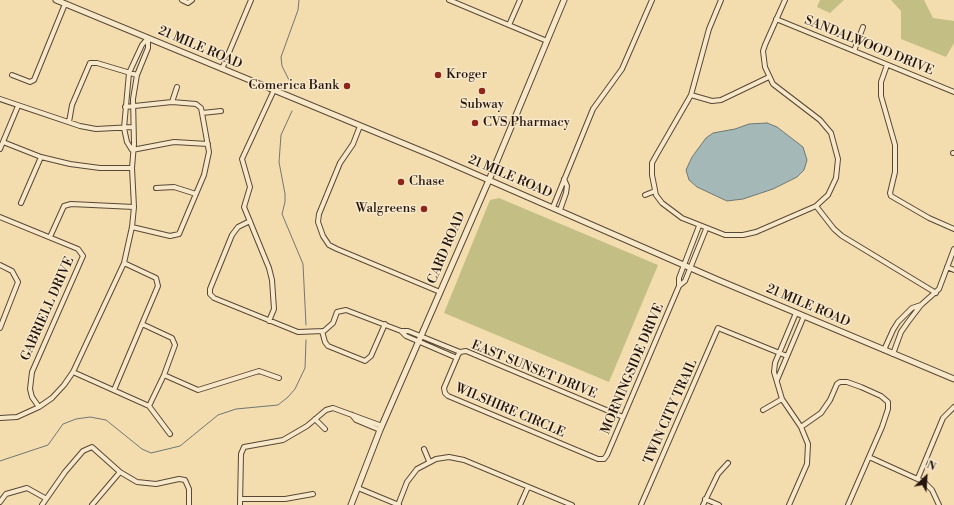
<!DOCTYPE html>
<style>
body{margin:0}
#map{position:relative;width:954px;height:505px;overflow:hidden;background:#f3dcad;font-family:"Libre Bodoni",serif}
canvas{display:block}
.north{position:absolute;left:906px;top:457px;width:40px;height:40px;-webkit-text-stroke:3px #f7e8ca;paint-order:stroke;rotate:25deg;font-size:11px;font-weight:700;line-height:16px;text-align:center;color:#24150f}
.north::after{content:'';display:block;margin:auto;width:14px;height:18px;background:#24150f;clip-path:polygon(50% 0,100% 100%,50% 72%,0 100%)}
</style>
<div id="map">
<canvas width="954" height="505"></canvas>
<div class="north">N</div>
</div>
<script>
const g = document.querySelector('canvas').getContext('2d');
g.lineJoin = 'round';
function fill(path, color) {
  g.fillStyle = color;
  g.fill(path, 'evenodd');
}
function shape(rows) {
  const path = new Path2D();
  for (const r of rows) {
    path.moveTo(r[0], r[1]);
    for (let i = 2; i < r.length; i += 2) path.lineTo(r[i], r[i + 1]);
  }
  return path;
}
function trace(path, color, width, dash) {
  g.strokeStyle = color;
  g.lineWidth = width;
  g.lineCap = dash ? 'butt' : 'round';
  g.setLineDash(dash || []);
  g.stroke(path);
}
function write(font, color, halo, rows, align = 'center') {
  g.font = font + ' "Libre Bodoni",serif';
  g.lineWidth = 3;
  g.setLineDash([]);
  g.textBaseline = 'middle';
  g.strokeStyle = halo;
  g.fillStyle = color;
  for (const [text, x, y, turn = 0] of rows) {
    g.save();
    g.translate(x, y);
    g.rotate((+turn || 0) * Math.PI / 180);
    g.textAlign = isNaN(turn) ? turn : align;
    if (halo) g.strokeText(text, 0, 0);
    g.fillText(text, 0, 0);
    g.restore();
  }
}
const green = shape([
 [820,0,844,0,830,13,817,7],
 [891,0,924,0,933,18,954,21,954,43,946,57,901,39,901,11],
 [499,198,658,265,609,382,444,313,490,200]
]);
const water = shape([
 [767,123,777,127,803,147,807,160,804,170,797,177,773,189,743,199,727,201,697,187,689,180,686,170,692,157,706,138,713,133,735,129,749,124,767,123]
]);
const stream = shape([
 [289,80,282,66,281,57,298,10,299,0],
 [292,111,281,135,279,162,285,194,285,202,282,214,303,264,306,325],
 [0,461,48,445,63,424,76,419,90,417,106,420,142,449,151,453,180,446,218,415,236,409,278,405,288,397,295,389,305,368,306,340]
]);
const minor = shape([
 [182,0,188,3,192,0],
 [449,0,547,41],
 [721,0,709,29,691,95,657,154,652,163,652,175,656,195,662,203,682,218,725,235,743,235,756,232,816,206,828,195,836,178,838,159,831,133,820,120,773,84,765,67,763,51,765,45,785,0],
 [776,19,954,92],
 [509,25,520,0],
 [854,51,863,27],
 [887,65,881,82,881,96,895,145,895,172,890,193,891,196,929,218,954,229],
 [222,69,251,0],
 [12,75,30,82,34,80,65,4],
 [691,95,712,101,721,100,769,77],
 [0,99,80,126,96,129,133,127],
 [172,102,177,87],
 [125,107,172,102,196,104,201,108,202,113,209,152,204,175,179,234,170,236,132,227],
 [202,113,221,111],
 [69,122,72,105,90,63,97,63,137,75],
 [360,126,353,144,340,163,319,214,318,222,323,236,329,245,337,249,440,292],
 [3,142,41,157,70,164,100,168,132,168],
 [0,149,18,106],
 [132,150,127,142,124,128,129,73,142,45,148,38],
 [132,150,174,142,208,144],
 [953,153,954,153],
 [156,188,174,187,196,194],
 [645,195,655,191],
 [21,203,41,157],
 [816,206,834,229,842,236,936,293],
 [553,207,593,109,622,69,652,0],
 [560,210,566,193,567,186,564,179],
 [0,217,78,249,83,256,32,372,30,389,32,397,39,407],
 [250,221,238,227,232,235,210,289,210,294,214,298,298,332,324,331,333,323,337,312,346,310,401,331,406,336,457,358],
 [50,237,64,206,71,204,134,207],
 [0,265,12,271,18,282,0,328],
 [947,267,954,270],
 [679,286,685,281,706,229],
 [269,321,274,309,272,280,269,268,244,207,250,187,242,159,274,90],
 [142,324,172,338,175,345,164,375,149,406],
 [322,331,325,342,328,346,365,361,371,356,385,324],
 [401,331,408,331,460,352],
 [884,350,893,330,898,322,912,308,921,305],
 [893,354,901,332,908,322,921,305,939,289,954,249],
 [73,372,149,406,170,434],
 [164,375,198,390,259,371,279,378],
 [777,380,804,316],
 [114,390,158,286,156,278,124,263],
 [763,410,782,399],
 [352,415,356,420,380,430],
 [623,417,466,351,460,352,458,355,444,388,445,393,448,396,598,459,604,459,607,455,679,286,679,278,699,226],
 [0,418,17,417,39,407,52,398,64,385,73,372,124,263,132,227,134,207,132,168,134,144,133,99,137,75,148,48,148,38],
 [315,419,325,429],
 [801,427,821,413,830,400,837,384,840,382,847,382,861,387,881,396,888,402,888,409,882,427,848,505],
 [424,449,429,461],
 [869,457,924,482,932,490,939,505],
 [918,478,943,418,954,407],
 [358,488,399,505],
 [240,499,285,499,313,494],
 [705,499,719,505],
 [0,502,6,494,27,488,45,498],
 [42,505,65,472,83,451,92,447,120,472,137,482,156,484,179,479,185,480,189,489,189,505],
 [92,505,120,472],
 [240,505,241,454,244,447,283,440,307,426,326,410,333,408,382,426],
 [398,505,407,482,417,469,436,459,449,457,464,460,572,505],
 [520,505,528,487],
 [641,505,718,328,787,356],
 [703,505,718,474,728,463],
 [789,505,807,464,808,444,801,427,782,399,774,372,775,363,796,313]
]);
const tertiary = shape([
 [56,0,436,157,718,280,954,379],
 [351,505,380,430,489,180,564,0]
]);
const markers = [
 [438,75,4,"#8f2418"],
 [347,86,4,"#8f2418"],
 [482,91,4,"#8f2418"],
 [475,123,4,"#8f2418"],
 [401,182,4,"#8f2418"],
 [424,209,4,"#8f2418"]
];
const streetNames = [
 ["SANDALWOOD DRIVE",869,46,22],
 ["21 MILE ROAD",200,48,23],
 ["21 MILE ROAD",510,177,23],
 ["CARD ROAD",447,248,-67],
 ["21 MILE ROAD",808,306,23],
 ["GABRIELL DRIVE",48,309,-66],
 ["MORNINGSIDE DRIVE",633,369,-67],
 ["EAST SUNSET DRIVE",534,370,22],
 ["WILSHIRE CIRCLE",510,411,23],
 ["TWIN CITY TRAIL",671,412,-66]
];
const poiNames = [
 ["Kroger",446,75],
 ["Comerica Bank",339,86,"right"],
 ["Subway",482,105,"center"],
 ["CVS Pharmacy",483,123],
 ["Chase",409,182],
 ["Walgreens",416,209,"right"]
];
fill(green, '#c3be84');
fill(water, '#a3b8b7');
trace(water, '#707774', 1);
trace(stream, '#707774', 1);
trace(minor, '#584736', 6);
trace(tertiary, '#584736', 7);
trace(minor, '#f7e8ca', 4);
trace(tertiary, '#f7e8ca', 5);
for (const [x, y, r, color] of markers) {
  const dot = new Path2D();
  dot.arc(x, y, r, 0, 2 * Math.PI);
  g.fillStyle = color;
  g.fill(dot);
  trace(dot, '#f7e8ca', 1.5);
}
write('13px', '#24150f', '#f7e8ca', streetNames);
write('13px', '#24150f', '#f7e8ca', poiNames, 'left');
</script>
